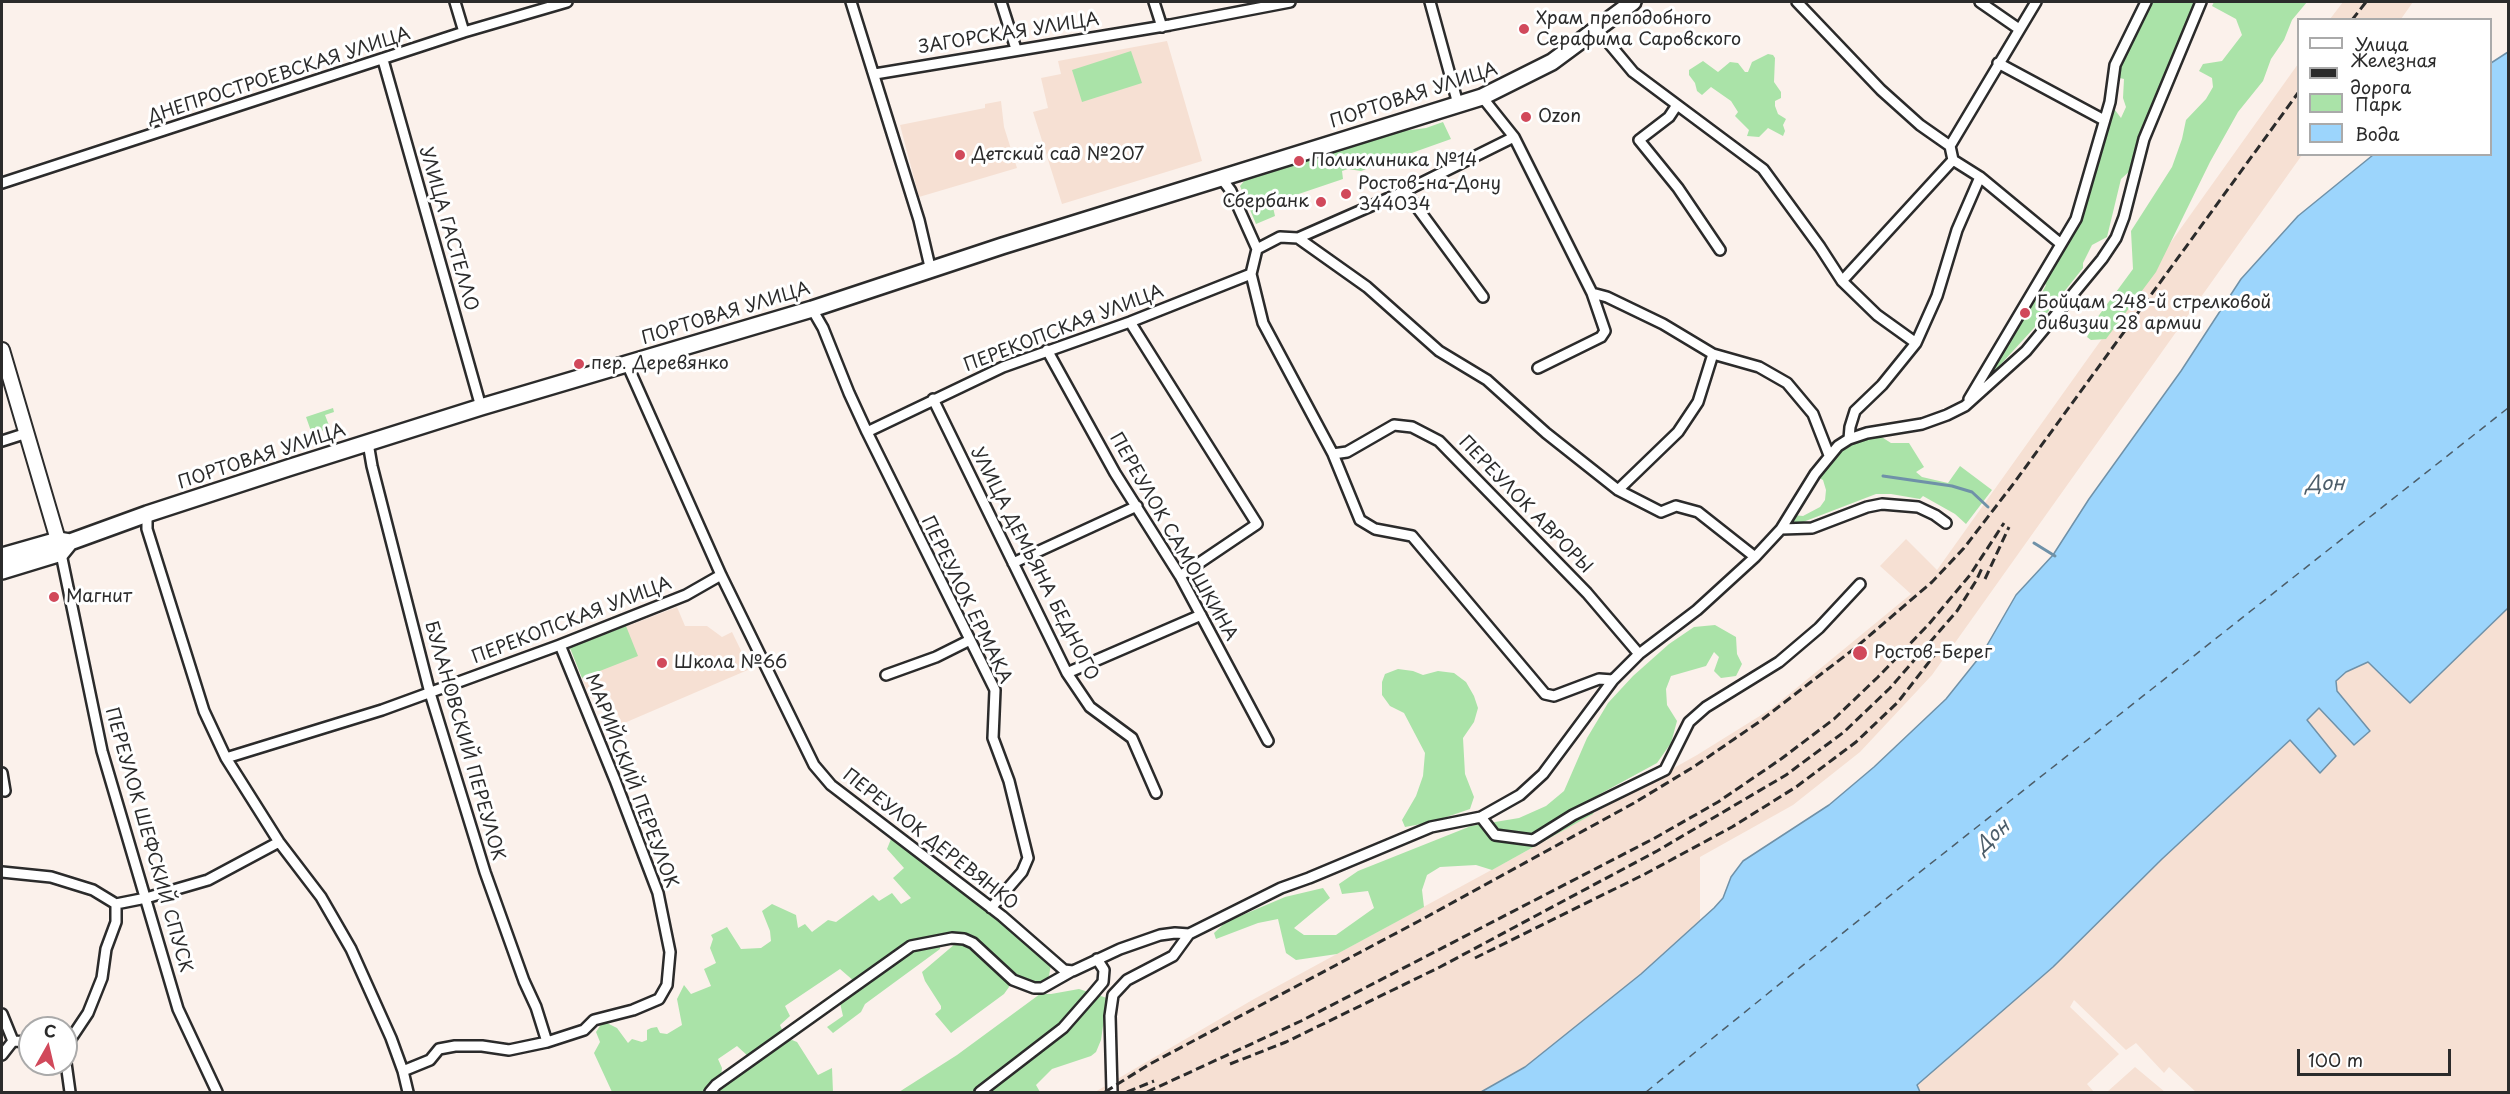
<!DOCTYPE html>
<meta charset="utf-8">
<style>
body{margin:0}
#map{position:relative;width:2510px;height:1094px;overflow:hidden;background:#fbf1eb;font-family:"Playpen Sans",sans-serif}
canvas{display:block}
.frame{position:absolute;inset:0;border:3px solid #2b2b2b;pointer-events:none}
.legend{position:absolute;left:2297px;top:18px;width:195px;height:138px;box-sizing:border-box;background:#fff;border:2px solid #aaa;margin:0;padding:8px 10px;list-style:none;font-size:18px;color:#2b2b2b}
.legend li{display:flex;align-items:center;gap:12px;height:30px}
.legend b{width:30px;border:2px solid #aaa}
.north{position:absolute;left:18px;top:1016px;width:60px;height:60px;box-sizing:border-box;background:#fff;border:2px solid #aaa;border-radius:50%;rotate:8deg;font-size:16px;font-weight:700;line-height:24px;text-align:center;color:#2b2b2b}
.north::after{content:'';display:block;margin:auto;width:21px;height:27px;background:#d1495b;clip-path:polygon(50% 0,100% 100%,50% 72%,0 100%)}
.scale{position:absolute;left:2297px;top:1049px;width:154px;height:27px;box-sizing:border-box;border:3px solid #2b2b2b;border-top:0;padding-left:8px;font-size:18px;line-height:21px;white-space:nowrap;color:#2b2b2b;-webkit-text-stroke:4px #fff;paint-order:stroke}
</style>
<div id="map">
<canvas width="2510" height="1094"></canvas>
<div class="frame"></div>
<ul class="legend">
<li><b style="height:8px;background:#fff"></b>Улица</li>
<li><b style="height:8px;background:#2b2b2b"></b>Железная дорога</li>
<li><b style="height:16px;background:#aae3a8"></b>Парк</li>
<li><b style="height:16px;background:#9cd5fc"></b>Вода</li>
</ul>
<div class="north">С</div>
<div class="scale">100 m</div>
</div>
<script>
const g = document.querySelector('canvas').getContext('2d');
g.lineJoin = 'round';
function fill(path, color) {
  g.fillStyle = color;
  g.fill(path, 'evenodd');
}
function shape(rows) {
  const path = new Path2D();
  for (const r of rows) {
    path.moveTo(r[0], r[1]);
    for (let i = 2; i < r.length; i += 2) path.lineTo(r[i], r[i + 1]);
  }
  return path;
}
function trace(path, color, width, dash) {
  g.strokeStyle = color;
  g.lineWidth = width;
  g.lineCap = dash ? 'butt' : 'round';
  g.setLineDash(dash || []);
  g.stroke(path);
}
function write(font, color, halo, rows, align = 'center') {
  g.font = font + ' "Playpen Sans",sans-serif';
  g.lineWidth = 6;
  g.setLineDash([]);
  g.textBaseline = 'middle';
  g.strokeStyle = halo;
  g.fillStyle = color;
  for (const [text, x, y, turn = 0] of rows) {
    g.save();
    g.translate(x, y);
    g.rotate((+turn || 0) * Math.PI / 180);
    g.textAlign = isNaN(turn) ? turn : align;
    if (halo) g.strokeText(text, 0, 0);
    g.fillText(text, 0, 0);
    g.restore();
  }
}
const built = shape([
 [2343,2,2413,2,2401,19,2330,19],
 [1167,41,1202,161,1062,204,1033,112,1048,108,1041,78,1061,74,1058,61],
 [2298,64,2298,154,2302,155,1979,609,1932,675,1860,752,1793,805,1700,857,1700,920,1641,974,1525,1067,1481,1092,1095,1092,1254,999,1530,849,1697,755,1771,709,1911,594,1880,566,1906,539,1937,570],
 [1001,101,1004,127,1017,168,919,197,900,125,985,108,985,104],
 [677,607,685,626,707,626,722,637,732,632,750,669,622,724,608,691,590,698,570,648],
 [2508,608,2508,1092,2196,1092,2169,1067,2164,1073,2136,1043,2126,1050,2074,1000,2070,1007,2119,1054,2087,1084,2094,1092,1920,1092,1916,1085,2053,967,2162,859,2290,739,2320,773,2307,719,2319,708,2353,745,2369,731,2337,691,2336,681,2346,672,2368,662,2410,702],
 [2135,1067,2165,1092,2107,1092]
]);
const green = shape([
 [2148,2,2197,2,2149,111,2139,138,2131,170,2121,179,2107,237,2092,245,2083,263,2083,268,2044,317,1981,386,2033,297,2039,298,2046,285,2042,281,2078,220,2091,176,2095,177,2097,168,2093,166,2107,114,2115,110,2121,118,2126,107,2123,98,2124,79,2115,77,2117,65],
 [2214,2,2307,2,2292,20,2284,40,2271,59,2263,81,2238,112,2210,162,2156,272,2106,339,2091,340,2087,337,2094,322,2133,269,2131,231,2172,167,2182,139,2186,120,2206,99,2213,87,2212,78,2199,71,2203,64,2222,61,2242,35,2236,19,2212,6],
 [1131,51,1142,83,1082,102,1072,70],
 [1768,54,1773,55,1775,58,1774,82,1781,92,1781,98,1775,101,1775,106,1778,114,1786,119,1783,125,1785,131,1783,136,1768,128,1759,137,1747,136,1749,130,1735,116,1738,112,1731,101,1711,87,1702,95,1697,91,1695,83,1689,75,1689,70,1703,61,1718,72,1730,62,1738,63,1745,72,1748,72,1752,62],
 [1443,122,1451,139,1361,171,1348,169,1342,171,1343,179,1272,203,1275,216,1256,224,1240,186,1245,180,1403,131,1426,128],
 [333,408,334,412,325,415,330,428,312,434,306,417],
 [1880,436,1891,443,1909,443,1924,467,1916,472,1922,477,1948,483,1960,466,1992,490,1966,524,1955,514,1923,496,1920,499,1891,494,1876,494,1803,522,1789,522,1793,515,1803,516,1820,507,1825,500,1826,490,1823,480,1819,478,1833,458,1852,443,1867,437],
 [1715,625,1736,637,1737,654,1742,664,1736,676,1721,678,1714,671,1719,657,1714,652,1706,666,1671,676,1666,689,1667,705,1677,721,1671,743,1657,763,1600,794,1593,814,1492,870,1476,865,1440,867,1427,875,1422,890,1424,907,1337,954,1296,960,1286,953,1278,919,1258,923,1216,939,1214,933,1226,922,1285,897,1323,888,1330,898,1294,928,1304,935,1336,935,1374,908,1368,891,1342,894,1339,884,1358,871,1471,826,1519,818,1546,806,1564,791,1587,738,1608,703,1633,676,1669,644,1694,627],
 [626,626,638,656,582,678,570,648],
 [1398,669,1413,671,1423,675,1438,671,1454,673,1466,682,1474,696,1478,708,1474,722,1463,738,1465,774,1474,797,1470,809,1432,822,1405,827,1402,820,1416,796,1423,776,1425,753,1404,713,1390,706,1382,695,1382,682,1385,674],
 [895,837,989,910,1051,964,1049,976,1044,981,1035,984,1029,983,1000,964,975,940,937,937,855,982,840,969,785,1006,790,1016,780,1025,784,1034,750,1058,737,1046,718,1059,722,1068,721,1076,708,1085,702,1092,612,1092,594,1053,600,1042,596,1032,603,1021,617,1028,628,1043,632,1039,642,1042,647,1040,647,1030,651,1028,657,1027,660,1033,667,1034,682,1025,677,999,684,985,691,994,711,986,704,969,716,963,710,948,713,939,711,935,727,927,741,949,761,948,771,941,770,931,762,911,772,904,796,915,798,928,805,924,812,932,828,920,836,922,873,895,879,901,892,893,901,904,911,898,893,878,904,868,887,849,891,839],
 [960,943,970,946,986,964,1008,981,1009,987,1004,994,951,1033,935,1014,941,1009,941,1006,925,981,922,972,955,944],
 [940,945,940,949,865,1004,861,1012,833,1033,827,1027,843,1016,840,1003,912,950],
 [1079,989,1107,998,1101,1040,1096,1052,1091,1056,1052,1069,1036,1085,1040,1092,899,1092,957,1055,1040,994,1051,994],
 [792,1040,797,1042,818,1075,832,1068,833,1092,715,1092,719,1087,787,1041]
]);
const water = shape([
 [2508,52,2508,608,2410,703,2368,662,2346,672,2336,681,2337,691,2370,731,2354,745,2319,708,2307,720,2336,756,2320,773,2290,740,2162,859,2053,967,1917,1085,1920,1092,1481,1092,1525,1067,1641,974,1714,908,1723,898,1731,877,1743,861,1829,805,1874,767,1946,699,1982,654,2016,595,2053,555,2089,499,2181,371,2241,279,2298,216,2373,155,2490,154,2491,63,2508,52]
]);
const stream = shape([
 [1883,476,1952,486,1972,492,1988,507],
 [2034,543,2055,556]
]);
const ferry = shape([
 [1646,1092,1849,928,2508,408]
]);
const street = shape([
 [455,2,464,32],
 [851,2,919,220,931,271],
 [1001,2,1016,49],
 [1154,2,1162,27],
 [1430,2,1458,104],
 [1797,2,1881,90,1920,125,1950,146,1953,160,1980,177,2061,244],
 [1980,2,2019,29],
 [1597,29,1633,72,1763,169,1820,247,1842,281,1877,315,1916,343],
 [383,60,481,407],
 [1998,63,2104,120],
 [875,74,1170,25,1290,2],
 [1482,97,1514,137,1592,293,1607,297,1663,324,1713,354,1759,367,1787,383,1813,414,1829,455],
 [1677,105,1669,117,1639,140,1678,188,1720,250],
 [1950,146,2036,2],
 [1222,179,1231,191,1257,249],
 [2,183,464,32,567,2],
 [1405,191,1483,297],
 [1298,238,1367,287,1439,351,1487,380,1546,433,1618,490,1661,512,1676,506,1698,512,1755,557],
 [1257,249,1280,237,1298,238,1405,191,1514,137],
 [1251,274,1263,323,1333,454,1360,520,1375,529,1412,536,1545,694,1554,696,1599,679,1613,680],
 [1842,281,1953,160],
 [812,309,823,328,849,393,867,432,995,690,993,738,1009,781,1028,858,1022,872,991,908],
 [1130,322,1257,524,1180,576],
 [1047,350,1115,473,1180,576,1268,741],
 [627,364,721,575,814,765,831,785,1002,916,1064,970,1073,971,1120,949,1160,935,1175,933,1189,934,1281,888,1309,878,1431,827,1481,817,1520,795,1543,774,1613,680,1639,654,1697,610,1755,557,1781,529,1815,474,1838,446,1849,439,1867,433,1922,424,1947,415,1965,406,2026,351,2102,259,2116,238,2124,217,2144,139,2201,2],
 [1538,368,1601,337,1605,331,1592,293],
 [933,399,1067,673,1090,707,1132,738,1156,793],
 [1969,399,2076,219,2110,102,2115,65,2146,2],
 [867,432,1003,367,1130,322,1251,274,1257,249],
 [1849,439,1850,427,1855,411,1882,385,1916,343,1937,296,1957,230,1980,177],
 [2,441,27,433],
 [368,443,372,466,430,693,485,872,524,981,536,1007,547,1042],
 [1333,454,1347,452,1394,425,1412,427,1439,441,1587,593,1639,654],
 [1618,490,1678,432,1698,402,1713,354],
 [147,514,147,529,204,711,226,758,279,842,321,897,351,949,391,1038,403,1071,408,1092],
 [1781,529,1812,528,1867,507,1882,504,1918,507,1935,515,1946,523],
 [60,549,102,751,178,1009,217,1092],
 [1013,563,1137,506],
 [1067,673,1201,615],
 [886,675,936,657,970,640],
 [226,758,382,710,560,645,686,595,721,575],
 [2,773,5,791],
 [1481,817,1495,835,1533,840,1573,815,1665,770,1689,722,1706,707,1779,662,1819,628,1860,584],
 [2,872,51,877,93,890,116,904,146,898,208,880,279,842],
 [2,1014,13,1041,2,1055],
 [13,1041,30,1042],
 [66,1046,88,1013,102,978,106,949,116,922,116,904],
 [66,1063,70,1092],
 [403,1071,430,1060,439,1049,455,1046,482,1046,509,1050,547,1042,584,1030,594,1020,633,1010,659,999,667,985,670,952,658,893,615,780,560,645],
 [710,1092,716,1085,911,946,952,938,964,939,973,943,1013,980,1034,988,1042,988,1072,971],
 [980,1092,1063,1028,1092,995,1103,982,1104,970,1097,959],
 [1112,1092,1110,1016,1113,995,1127,980,1173,956,1189,934]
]);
const secondary = shape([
 [2,350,58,540]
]);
const primary = shape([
 [2,556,58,540,70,542,147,514,288,468,481,407,812,309,1002,246,1482,97,1552,62,1633,2],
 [2,571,61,553,70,542]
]);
const rail = shape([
 [2352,20,2366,2],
 [1985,579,2009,527],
 [1475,958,1645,874,1732,827,1796,787,1856,742,1898,702,1936,653],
 [1230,1064,1286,1042,1440,967,1657,851,1786,775,1844,732,1890,688,1957,611,1976,581,1983,566],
 [1105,1092,1148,1065,1419,921,1634,803,1695,766,1759,722,1855,648,1932,582,1964,548,2014,483,2298,93],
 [1127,1092,1154,1081],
 [1147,1092,1301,1021,1653,839,1718,802,1781,759,1834,719,1878,677,1929,624,1970,575,2004,523]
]);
const markers = [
 [1524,29,6,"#d1495b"],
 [1526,117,6,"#d1495b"],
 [960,155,6,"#d1495b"],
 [1299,161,6,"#d1495b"],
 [1346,194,6,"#d1495b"],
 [1321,202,6,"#d1495b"],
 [2025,313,6,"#d1495b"],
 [579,364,6,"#d1495b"],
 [54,597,6,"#d1495b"],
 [1860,653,8,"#d1495b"],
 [662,663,6,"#d1495b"]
];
const poiNames = [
 ["Храм преподобного",1536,19],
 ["Серафима Саровского",1536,40],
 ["Ozon",1538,117],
 ["Детский сад №207",972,155],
 ["Поликлиника №14",1311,161],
 ["Ростов-на-Дону",1358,184],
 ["344034",1358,205],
 ["Сбербанк",1309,202,"right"],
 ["Бойцам 248-й стрелковой",2037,303],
 ["дивизии 28 армии",2037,324],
 ["пер. Деревянко",591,364],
 ["Магнит",66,597],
 ["Ростов-Берег",1874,653],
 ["Школа №66",674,663]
];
const streetNames = [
 ["ЗАГОРСКАЯ УЛИЦА",1009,34,-9],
 ["ДНЕПРОСТРОЕВСКАЯ УЛИЦА",279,76,-18],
 ["ПОРТОВАЯ УЛИЦА",1414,96,-18],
 ["УЛИЦА ГАСТЕЛЛО",448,229,74],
 ["ПОРТОВАЯ УЛИЦА",726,314,-17],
 ["ПЕРЕКОПСКАЯ УЛИЦА",1064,329,-21],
 ["ПОРТОВАЯ УЛИЦА",262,457,-18],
 ["ПЕРЕУЛОК АВРОРЫ",1525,505,46],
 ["ПЕРЕУЛОК САМОШКИНА",1173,537,60],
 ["УЛИЦА ДЕМЬЯНА БЕДНОГО",1034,564,63],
 ["ПЕРЕУЛОК ЕРМАКА",966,600,64],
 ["ПЕРЕКОПСКАЯ УЛИЦА",572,621,-21],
 ["БУЛАНОВСКИЙ ПЕРЕУЛОК",464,741,74],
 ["МАРИЙСКИЙ ПЕРЕУЛОК",631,781,69],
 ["ПЕРЕУЛОК ШЕФСКИЙ СПУСК",148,840,74],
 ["ПЕРЕУЛОК ДЕРЕВЯНКО",930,840,38]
];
const waterNames = [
 ["Дон",2325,484],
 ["Дон",1993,837,-43]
];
fill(built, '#f6e0d3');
fill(green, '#aae3a8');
fill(water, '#9cd5fc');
trace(water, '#6f91a8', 1.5);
trace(stream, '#6f91a8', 3);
trace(ferry, '#4d5e6a', 1.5, [8, 6]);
trace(street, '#2b2b2b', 14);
trace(secondary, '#2b2b2b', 18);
trace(primary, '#2b2b2b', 20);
trace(street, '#fff', 9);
trace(secondary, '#fff', 14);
trace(primary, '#fff', 15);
trace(rail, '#2b2b2b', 3, [9, 4.5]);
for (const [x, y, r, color] of markers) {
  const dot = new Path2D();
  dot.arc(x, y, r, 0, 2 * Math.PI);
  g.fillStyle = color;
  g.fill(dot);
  trace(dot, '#fff', 2);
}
write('18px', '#2b2b2b', '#fff', poiNames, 'left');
write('18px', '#2b2b2b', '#fff', streetNames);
write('italic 20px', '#4d5e6a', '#fff', waterNames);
</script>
